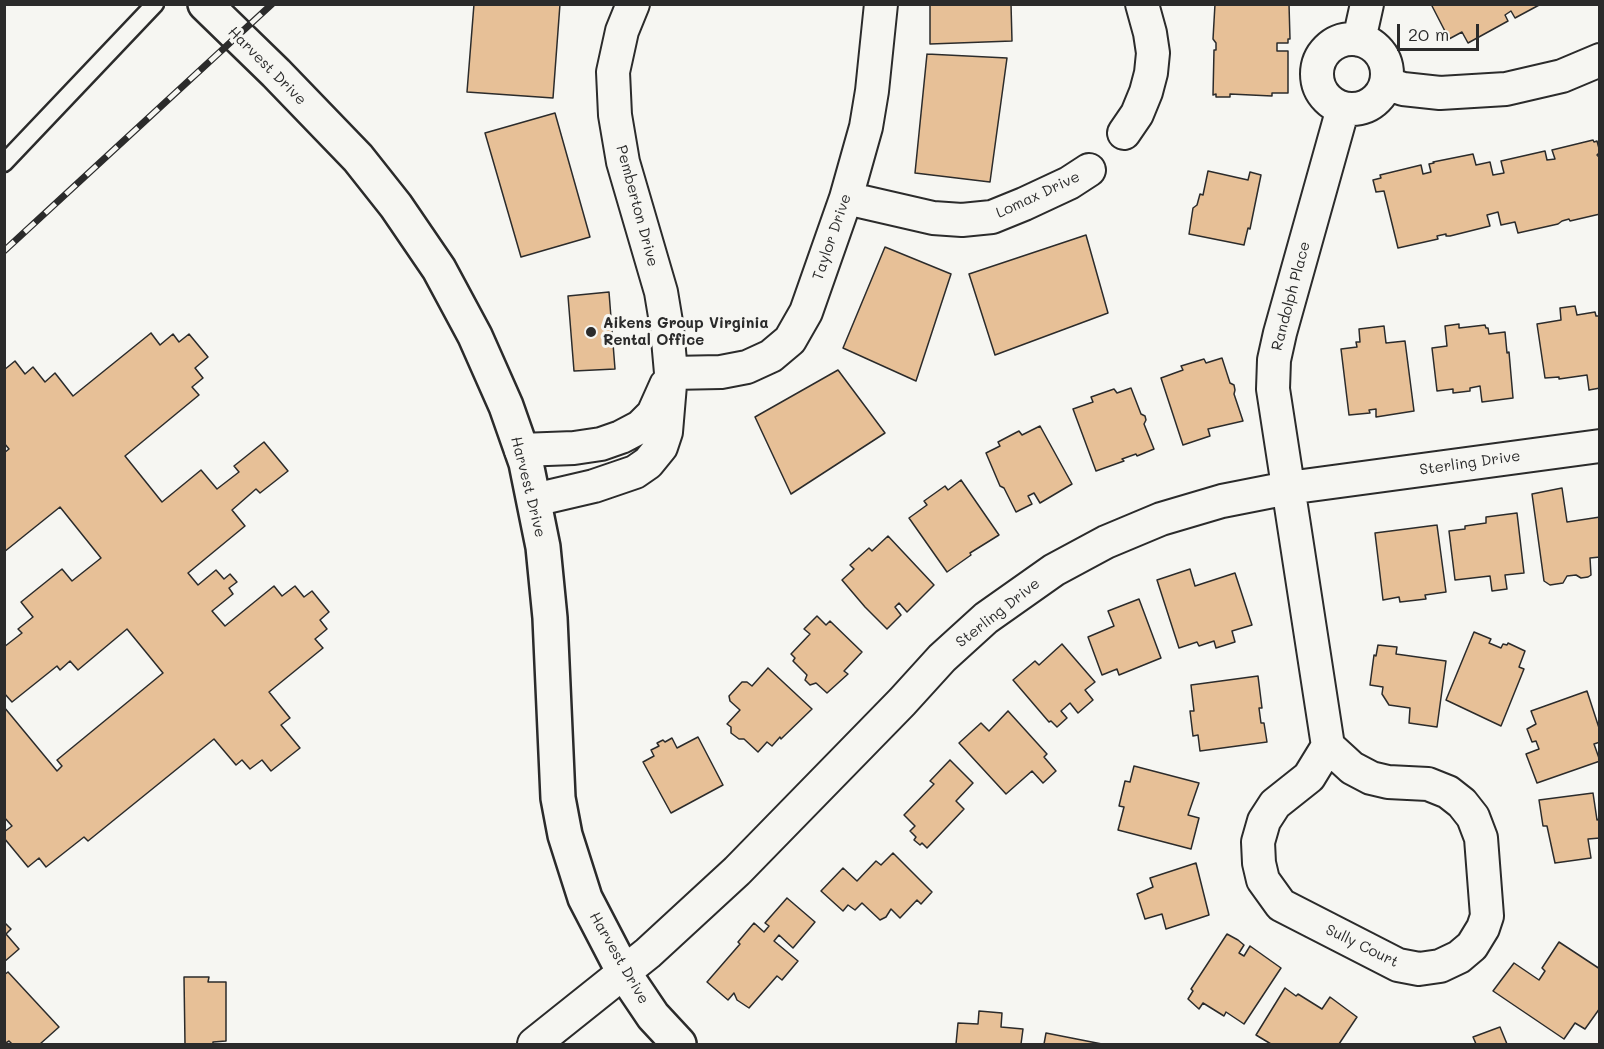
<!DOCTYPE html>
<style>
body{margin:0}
#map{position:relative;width:1604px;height:1049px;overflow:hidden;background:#f6f6f2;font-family:Mali,sans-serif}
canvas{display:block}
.frame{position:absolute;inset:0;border:6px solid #2b2b2b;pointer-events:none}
.scale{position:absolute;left:1397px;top:24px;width:82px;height:27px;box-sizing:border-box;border:3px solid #2b2b2b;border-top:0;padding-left:8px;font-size:18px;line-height:21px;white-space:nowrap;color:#2b2b2b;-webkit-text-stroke:4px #f6f6f2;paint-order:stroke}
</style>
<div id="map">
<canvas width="1604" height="1049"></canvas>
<div class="frame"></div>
<div class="scale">20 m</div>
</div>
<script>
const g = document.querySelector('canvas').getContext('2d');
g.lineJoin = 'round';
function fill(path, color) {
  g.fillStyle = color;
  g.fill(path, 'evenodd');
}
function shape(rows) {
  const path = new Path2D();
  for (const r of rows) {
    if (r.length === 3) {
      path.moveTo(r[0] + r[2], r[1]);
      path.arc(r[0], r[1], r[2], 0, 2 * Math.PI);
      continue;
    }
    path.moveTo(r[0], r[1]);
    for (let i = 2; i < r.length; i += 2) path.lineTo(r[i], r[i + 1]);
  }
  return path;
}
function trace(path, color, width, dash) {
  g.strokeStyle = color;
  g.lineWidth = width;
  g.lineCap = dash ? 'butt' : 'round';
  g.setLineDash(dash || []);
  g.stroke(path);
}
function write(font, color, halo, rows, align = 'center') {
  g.font = font + ' Mali,sans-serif';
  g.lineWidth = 6;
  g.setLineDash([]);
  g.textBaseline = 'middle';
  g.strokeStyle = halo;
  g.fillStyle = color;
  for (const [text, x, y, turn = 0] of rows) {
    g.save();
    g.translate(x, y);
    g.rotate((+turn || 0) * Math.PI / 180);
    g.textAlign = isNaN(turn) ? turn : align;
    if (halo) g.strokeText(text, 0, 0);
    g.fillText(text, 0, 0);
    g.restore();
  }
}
const building = shape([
 [474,4,560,4,553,98,467,92,474,4],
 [930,4,1011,4,1012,41,930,44,930,4],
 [1215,4,1289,4,1290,39,1288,39,1288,43,1277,43,1277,51,1288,51,1288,93,1272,93,1272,96,1230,94,1230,97,1216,97,1216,94,1213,95,1214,50,1216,50,1216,43,1213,39,1215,4],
 [1431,4,1541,4,1515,18,1511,11,1505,15,1508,21,1468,43,1462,32,1449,39,1431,4],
 [927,54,1007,58,990,182,915,173,927,54],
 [555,113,590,237,521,257,485,133,555,113],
 [1593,140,1594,142,1597,141,1600,152,1597,155,1600,158,1600,214,1570,221,1569,219,1562,221,1558,224,1518,233,1515,222,1501,225,1498,212,1487,215,1490,226,1450,236,1446,236,1446,234,1437,236,1438,239,1398,248,1384,191,1376,192,1373,180,1381,178,1380,175,1421,165,1423,174,1431,172,1429,164,1434,163,1433,162,1473,154,1476,165,1490,162,1493,175,1504,173,1501,161,1545,151,1547,160,1555,159,1552,150,1593,140],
 [1208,171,1248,180,1250,172,1261,175,1250,229,1248,228,1244,245,1189,234,1193,208,1197,205,1200,194,1203,195,1208,171],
 [1086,235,1108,313,995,355,969,274,1086,235],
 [885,247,951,274,916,381,843,348,885,247],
 [609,292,615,369,574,371,568,296,609,292],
 [1575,306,1577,315,1595,312,1596,316,1600,316,1600,388,1589,390,1587,375,1559,379,1559,377,1545,378,1537,324,1561,320,1560,308,1575,306],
 [1459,324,1459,328,1485,325,1486,328,1488,328,1489,334,1505,332,1507,353,1509,352,1513,398,1482,402,1480,386,1470,388,1470,391,1453,393,1453,389,1437,391,1432,348,1447,346,1445,326,1459,324],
 [1384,326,1386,343,1405,341,1414,411,1376,417,1376,409,1369,410,1370,413,1349,415,1341,349,1357,347,1356,342,1360,342,1359,329,1384,326],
 [151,333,160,345,173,334,179,342,189,334,208,357,195,368,203,378,192,387,199,395,125,456,162,502,201,470,217,489,239,472,234,466,264,442,288,471,260,493,256,489,232,510,245,526,188,573,198,585,216,570,224,579,230,574,237,582,229,588,233,594,212,611,225,626,274,586,282,596,295,586,304,597,312,591,329,612,320,620,327,629,315,639,323,648,269,692,290,718,281,725,300,748,271,771,262,760,250,769,242,760,236,765,214,739,88,841,84,837,46,867,39,858,28,867,4,838,4,832,12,826,4,817,4,707,57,771,62,766,57,760,163,673,127,629,78,670,70,661,60,670,57,666,12,702,4,693,4,647,22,633,18,629,33,617,21,602,62,569,72,581,101,558,60,507,4,552,4,453,9,449,4,443,4,370,15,361,25,374,33,367,45,382,55,373,73,396,151,333],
 [1222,358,1230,383,1234,385,1235,390,1234,394,1243,421,1208,429,1210,436,1183,445,1161,378,1183,370,1181,366,1204,359,1206,363,1222,358],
 [838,370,885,433,791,494,755,417,838,370],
 [1131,388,1141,414,1145,416,1146,420,1144,424,1154,449,1137,456,1136,454,1122,459,1124,461,1096,471,1073,409,1093,402,1091,397,1114,389,1117,393,1131,388],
 [1040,426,1072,484,1040,503,1034,493,1028,496,1032,504,1016,512,1004,488,1000,486,986,453,1000,446,998,442,1019,431,1022,435,1040,426],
 [961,480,999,535,970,553,971,555,947,572,909,518,927,505,924,501,945,486,948,490,961,480],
 [1562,488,1567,522,1600,517,1600,557,1590,558,1591,575,1588,577,1581,578,1576,575,1567,576,1563,583,1550,585,1544,581,1532,494,1562,488],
 [1517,513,1524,573,1505,575,1507,589,1492,591,1490,576,1455,580,1449,531,1465,529,1465,526,1486,523,1486,517,1517,513],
 [1437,525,1446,592,1425,595,1426,599,1400,602,1399,597,1383,600,1375,533,1437,525],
 [888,536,934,585,907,612,899,603,895,607,901,615,887,629,865,607,842,580,854,569,850,565,869,548,872,551,888,536],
 [1190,569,1195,586,1235,573,1252,625,1232,631,1235,642,1216,648,1214,641,1199,646,1197,642,1179,648,1157,580,1190,569],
 [1139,599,1161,658,1119,675,1117,669,1102,675,1088,637,1114,626,1108,611,1139,599],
 [817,616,826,625,830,621,862,652,844,671,848,674,827,693,816,683,810,685,805,680,807,675,793,661,795,658,791,654,810,634,804,629,817,616],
 [1474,632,1491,639,1489,643,1501,648,1503,644,1507,645,1508,643,1525,651,1519,667,1524,669,1501,726,1446,700,1474,632],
 [1062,644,1095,682,1085,690,1093,700,1078,713,1070,703,1061,711,1067,718,1057,727,1051,721,1049,722,1013,680,1035,661,1039,665,1062,644],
 [1378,645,1397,647,1396,654,1446,661,1437,727,1409,723,1410,708,1389,705,1382,694,1383,687,1370,685,1374,655,1376,656,1378,645],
 [768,668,812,709,781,739,780,737,772,746,767,742,758,752,744,739,739,739,731,733,731,727,727,724,740,710,730,701,729,696,742,682,747,682,752,686,768,668],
 [1258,676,1262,708,1259,708,1261,723,1264,723,1267,742,1200,751,1198,735,1193,736,1190,711,1194,711,1191,685,1258,676],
 [1587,691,1600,731,1600,742,1594,744,1600,761,1537,783,1526,754,1539,749,1536,741,1532,742,1527,729,1536,724,1531,711,1587,691],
 [1008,711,1047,754,1044,757,1056,771,1043,783,1032,771,1006,794,959,743,981,723,989,731,1008,711],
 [698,737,723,785,671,813,643,762,654,756,651,750,659,746,657,743,663,740,665,742,672,738,677,748,698,737],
 [950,760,973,783,956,801,964,809,927,848,922,843,920,845,914,840,916,837,910,831,915,826,904,815,934,784,930,781,950,760],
 [1134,766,1199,783,1188,815,1199,818,1191,849,1118,830,1124,807,1119,806,1125,781,1130,782,1134,766],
 [1593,793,1597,820,1599,819,1600,838,1588,839,1591,858,1555,863,1547,826,1543,826,1539,800,1593,793],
 [893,853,932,892,921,904,917,900,900,918,891,909,886,917,880,920,862,903,855,910,848,905,843,911,821,891,843,868,857,881,876,861,881,865,893,853],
 [1196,863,1209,915,1166,929,1162,914,1145,919,1137,894,1153,887,1150,878,1196,863],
 [787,898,815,922,793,948,779,935,774,941,798,961,782,980,777,976,749,1008,737,1000,734,993,728,1000,707,982,740,944,738,942,754,923,764,932,769,926,765,923,787,898],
 [4,922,11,929,6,934,19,949,4,962,4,922],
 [1227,934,1238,940,1244,945,1239,953,1244,956,1250,946,1281,968,1244,1024,1226,1012,1224,1016,1203,1003,1199,1009,1188,999,1193,991,1191,989,1227,934],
 [1559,942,1600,969,1600,1008,1585,1029,1575,1023,1564,1039,1493,991,1514,963,1539,980,1545,971,1542,968,1559,942],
 [8,972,59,1027,40,1044,12,1044,9,1041,4,1044,4,975,8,972],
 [184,977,209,977,208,982,226,982,226,1041,213,1042,213,1044,185,1044,184,977],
 [1285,988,1296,996,1298,994,1322,1009,1330,997,1357,1017,1339,1044,1271,1044,1256,1035,1285,988],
 [979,1011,1002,1013,1001,1027,1023,1029,1021,1044,956,1044,958,1023,978,1024,979,1011],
 [1500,1027,1507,1044,1476,1044,1473,1037,1500,1027],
 [1046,1033,1102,1044,1044,1044,1046,1033]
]);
const service = shape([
 [4,163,155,4]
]);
const minor = shape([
 [1352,74,35],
 [1359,40,1367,4],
 [1386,83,1403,89,1440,93,1506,89,1562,76,1600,60],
 [1124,133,1137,114,1146,92,1151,73,1153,53,1150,33,1142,4],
 [846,198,933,218,962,220,992,217,1024,204,1069,183,1089,170],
 [671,373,721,372,747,367,771,356,790,340,806,312,846,198,866,127,872,91,881,4],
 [521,450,574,448,601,444,621,437,640,427,653,414,666,385],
 [534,500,594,486,635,472,648,463,661,447,666,432,671,373,667,328,661,292,623,162,615,115,613,72,622,31,633,4],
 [1328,746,1352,768,1371,778,1388,782,1428,784,1448,792,1462,803,1473,817,1481,838,1487,916,1483,928,1472,946,1459,957,1440,966,1419,969,1398,965,1281,905,1263,880,1259,863,1258,842,1264,821,1275,804,1309,777,1328,746],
 [1328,746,1273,389,1274,360,1280,333,1343,108],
 [534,1044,648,953,737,871,902,702,942,658,986,618,1054,570,1106,542,1161,519,1222,501,1288,488,1600,446]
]);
const tertiary = shape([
 [205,4,276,73,358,158,396,206,439,269,475,336,506,406,526,463,543,547,550,618,558,798,565,835,585,898,624,973,653,1016,679,1044]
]);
const rail = shape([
 [4,251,272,4]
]);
const markers = [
 [591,332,6,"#2b2b2b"]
];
const streetNames = [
 ["Harvest Drive",267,66,45],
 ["Lomax Drive",1038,195,-25],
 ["Pemberton Drive",637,206,75],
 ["Taylor Drive",832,237,-71],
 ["Randolph Place",1291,296,-75],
 ["Sterling Drive",1470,463,-8],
 ["Harvest Drive",528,487,76],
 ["Sterling Drive",998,613,-38],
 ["Sully Court",1362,946,26],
 ["Harvest Drive",619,958,60]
];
const poiNames = [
 ["Aikens Group Virginia",603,323],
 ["Rental Office",603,340]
];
fill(building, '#e7c097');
trace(building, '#2b2b2b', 1.5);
trace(service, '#2b2b2b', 21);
trace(minor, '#2b2b2b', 36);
trace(tertiary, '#2b2b2b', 38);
trace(service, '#f6f6f2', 16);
trace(minor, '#f6f6f2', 32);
trace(tertiary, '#f6f6f2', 33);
trace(rail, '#2b2b2b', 7);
trace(rail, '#f6f6f2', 4.5, [14]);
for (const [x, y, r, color] of markers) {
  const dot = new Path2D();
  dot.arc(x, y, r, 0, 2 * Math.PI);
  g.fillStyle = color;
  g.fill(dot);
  trace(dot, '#f6f6f2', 2);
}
write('15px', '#2b2b2b', '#f6f6f2', streetNames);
write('bold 15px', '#2b2b2b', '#f6f6f2', poiNames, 'left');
</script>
